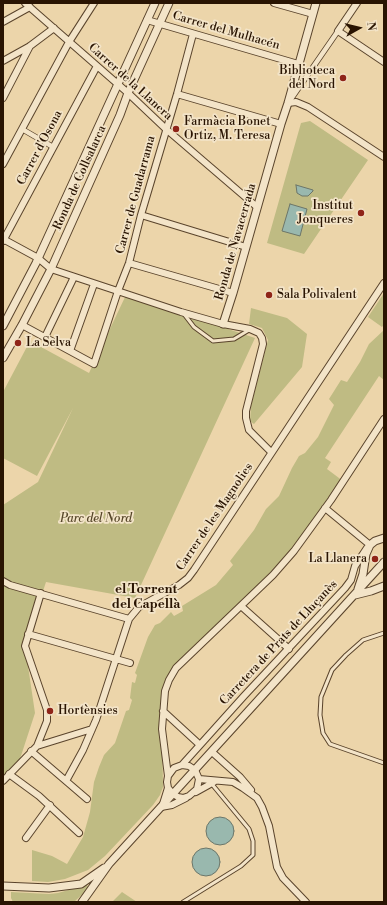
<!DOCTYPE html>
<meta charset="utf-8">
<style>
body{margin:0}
#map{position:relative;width:387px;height:905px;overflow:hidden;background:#ecd5aa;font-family:"Libre Bodoni",serif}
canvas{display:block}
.frame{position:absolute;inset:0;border:4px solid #291402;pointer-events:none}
.north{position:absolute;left:339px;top:8px;width:40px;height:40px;-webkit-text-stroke:3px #f3e4c8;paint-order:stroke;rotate:82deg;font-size:11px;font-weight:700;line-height:16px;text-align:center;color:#291402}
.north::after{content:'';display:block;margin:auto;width:14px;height:18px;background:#291402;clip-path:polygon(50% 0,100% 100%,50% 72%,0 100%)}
</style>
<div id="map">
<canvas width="387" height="905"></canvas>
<div class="frame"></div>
<div class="north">N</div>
</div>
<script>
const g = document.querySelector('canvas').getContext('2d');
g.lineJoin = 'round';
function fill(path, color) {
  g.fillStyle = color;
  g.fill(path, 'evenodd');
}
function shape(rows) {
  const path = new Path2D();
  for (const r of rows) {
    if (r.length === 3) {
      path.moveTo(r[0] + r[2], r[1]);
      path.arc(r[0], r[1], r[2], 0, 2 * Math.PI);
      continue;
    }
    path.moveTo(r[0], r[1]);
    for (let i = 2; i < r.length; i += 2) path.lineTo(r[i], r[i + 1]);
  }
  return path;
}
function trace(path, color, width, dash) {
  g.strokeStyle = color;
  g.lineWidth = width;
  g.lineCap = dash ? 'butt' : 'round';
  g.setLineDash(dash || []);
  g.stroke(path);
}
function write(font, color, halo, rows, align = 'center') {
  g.font = font + ' "Libre Bodoni",serif';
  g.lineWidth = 3.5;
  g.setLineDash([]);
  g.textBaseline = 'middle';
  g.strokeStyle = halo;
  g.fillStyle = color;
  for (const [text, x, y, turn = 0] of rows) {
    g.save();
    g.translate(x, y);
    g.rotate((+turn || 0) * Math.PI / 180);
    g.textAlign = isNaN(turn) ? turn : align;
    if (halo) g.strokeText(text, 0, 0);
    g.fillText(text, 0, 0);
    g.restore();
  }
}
const green = shape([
 [310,121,368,160,304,254,267,243,301,123],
 [384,293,384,325,382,327,368,317],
 [126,295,255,338,135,598,46,582,25,646,35,713,18,765,3,785,3,505,38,482,73,408,37,476,3,458,3,392,30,341,89,373],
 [251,308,287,318,307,334,302,367,254,424,250,421,251,406,268,340,262,328,249,324],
 [384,330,384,380,379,376,325,458,331,462,327,469,343,481,294,551,176,668,169,680,162,729,163,787,160,795,153,805,105,856,88,870,65,879,48,882,32,881,32,850,52,856,67,864,83,837,90,812,94,782,99,767,104,755,115,743,126,711,129,710,132,700,130,698,132,682,135,683,137,675,135,673,148,637,155,625,160,623,171,612,174,616,183,611,182,606,216,585,233,565,230,561,254,530,266,509,279,496,292,468,299,456,305,453,318,437,334,405,329,399,341,380,347,382,360,362,369,344],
 [86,885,88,886,88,889,74,902,13,902,11,898,11,892,49,894,58,893],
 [122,892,137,902,112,902]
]);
const water = shape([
 [296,185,313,190,313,191,308,196,302,196,297,193,296,185],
 [290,204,307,209,300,236,282,231,290,204],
 [220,831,14],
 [206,862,14]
]);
const service = shape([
 [184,314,194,327,213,341,234,339,249,330],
 [384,633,363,640,346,655,332,670,321,697,320,715,323,733,330,744,384,763],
 [183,902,241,866,253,855,253,841,249,829,211,783]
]);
const pedestrian = shape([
 [291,99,338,31],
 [22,129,53,147]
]);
const minor = shape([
 [25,3,128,93,166,129,257,207],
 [274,3,313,14],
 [357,3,338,31,384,62],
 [147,20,298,64],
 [3,22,30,7],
 [3,61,30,46,54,28],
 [177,94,281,124],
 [3,98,30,46],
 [288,103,296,102,308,107,384,157],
 [3,164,69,42,94,3],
 [141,215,246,247],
 [3,239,38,258,51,269,181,312,223,324,250,329,259,333,262,338,263,344,246,411,246,418,249,430,271,452],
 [3,241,97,66],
 [129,263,233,293],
 [22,325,94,364,118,291,129,263,141,215,177,94,193,34],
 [45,337,74,277],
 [70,351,94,284],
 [325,508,370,545],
 [3,581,10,585,129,619],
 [241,606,289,649],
 [28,634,130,663],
 [163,711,200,745],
 [37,746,47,721,47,710,25,646,41,593],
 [31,751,87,799],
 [212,752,240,777,251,790],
 [182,765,244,696,345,588,351,580,355,566,367,548],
 [9,774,39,796,79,833],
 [168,776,162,729,165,691,169,680,176,668,273,575,294,551,331,500,384,419],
 [199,779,233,782,243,788,257,798,262,807,269,826,277,867,283,878,306,902],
 [3,781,37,746,92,729],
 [66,781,83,750,96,720,129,619,139,607,179,585,188,578,194,570,384,283],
 [196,792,214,782],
 [163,804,168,788,167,782,168,776,174,768,182,765,189,766,195,770,199,779,197,789,189,796,183,798,178,797,173,794,168,788],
 [161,807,172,805,186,798],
 [26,838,50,805]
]);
const tertiary = shape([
 [223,324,233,293,281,124,288,103,316,3],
 [3,326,36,263,155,3],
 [3,358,22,325,51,269,120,115,128,93,169,3],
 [358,589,363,574,366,554,370,545,375,541,384,538],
 [355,595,371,591,384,586],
 [3,886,49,888,81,884,104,868],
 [82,902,109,864,384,562]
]);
const markers = [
 [343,78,4,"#8f2418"],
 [176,129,4,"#8f2418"],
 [361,213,4,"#8f2418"],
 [269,295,4,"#8f2418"],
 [18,343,4,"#8f2418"],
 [375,559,4,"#8f2418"],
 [50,711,4,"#8f2418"]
];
const streetNames = [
 ["Carrer del Mulhacén",226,31,16],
 ["Carrer de la Llanera",130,82,42],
 ["Carrer d'Osona",40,148,-62],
 ["Ronda de Collsalarca",80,178,-66],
 ["Carrer de Guadarrama",136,195,-75],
 ["Ronda de Navacerrada",236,242,-74],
 ["Carrer de les Magnolies",215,517,-56],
 ["Carretera de Prats de Lluçanès",279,643,-47]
];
const poiNames = [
 ["Biblioteca",335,71,"right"],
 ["del Nord",335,85,"right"],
 ["Farmàcia Bonet",184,122],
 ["Ortiz, M. Teresa",184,136],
 ["Institut",353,206,"right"],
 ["Jonqueres",353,220,"right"],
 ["Sala Polivalent",277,295],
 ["La Selva",26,343],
 ["La Llanera",367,559,"right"],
 ["Hortènsies",58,711]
];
const parkNames = [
 ["Parc del Nord",96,519]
];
const neighbourhoodNames = [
 ["el Torrent",146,590],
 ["del Capellà",146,605]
];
fill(green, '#bfbb83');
fill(water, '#99b8ae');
trace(water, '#6c7669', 1);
trace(service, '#5a442c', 5);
trace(pedestrian, '#5a442c', 6);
trace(minor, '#5a442c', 8);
trace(tertiary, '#5a442c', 9);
trace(service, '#f3e4c8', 3);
trace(pedestrian, '#f3e4c8', 4.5);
trace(minor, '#f3e4c8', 6);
trace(tertiary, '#f3e4c8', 7);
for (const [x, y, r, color] of markers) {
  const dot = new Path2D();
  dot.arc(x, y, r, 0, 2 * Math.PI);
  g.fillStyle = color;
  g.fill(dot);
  trace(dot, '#f3e4c8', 1.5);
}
write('12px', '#291402', '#f3e4c8', streetNames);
write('12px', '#291402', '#f3e4c8', poiNames, 'left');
write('italic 12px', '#564629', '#f3e4c8', parkNames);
write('bold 13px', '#291402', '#f3e4c8', neighbourhoodNames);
</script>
